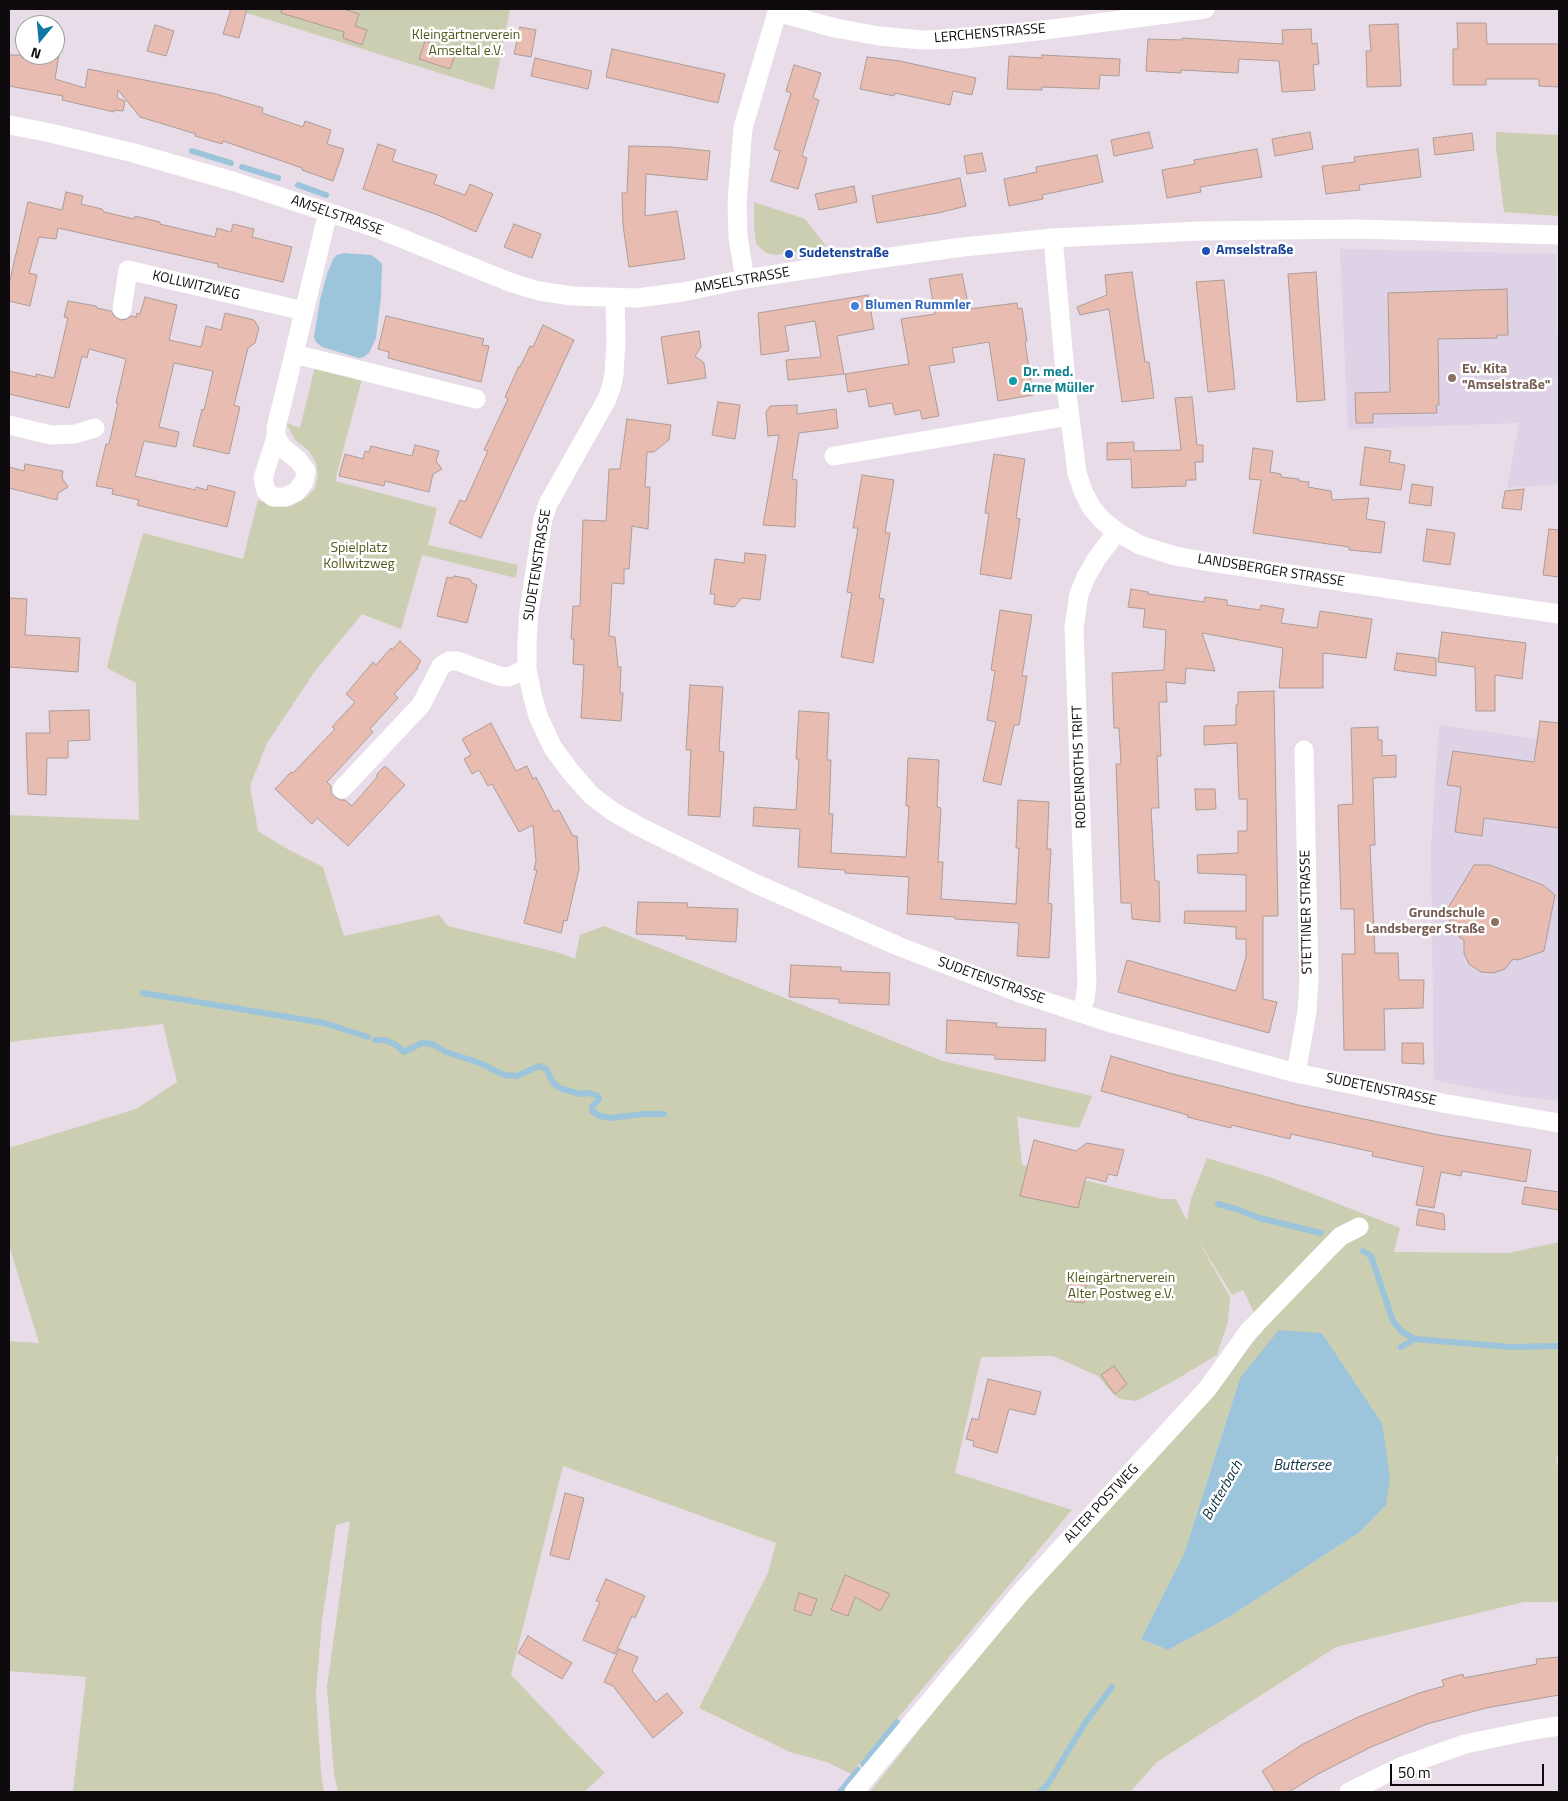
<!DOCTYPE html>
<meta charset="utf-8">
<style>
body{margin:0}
#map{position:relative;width:1568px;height:1801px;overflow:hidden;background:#e8dce8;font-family:"Titillium Web",sans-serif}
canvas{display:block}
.frame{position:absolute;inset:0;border:10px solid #0e0a0e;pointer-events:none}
.north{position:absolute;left:15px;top:15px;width:50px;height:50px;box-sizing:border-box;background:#fff;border:1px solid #9f9d9f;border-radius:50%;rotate:197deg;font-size:14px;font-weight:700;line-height:20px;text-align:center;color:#0e0a0e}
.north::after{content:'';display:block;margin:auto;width:18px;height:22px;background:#0c78a3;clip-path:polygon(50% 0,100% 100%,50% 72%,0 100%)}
.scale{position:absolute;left:1390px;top:1764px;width:154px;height:22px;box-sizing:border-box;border:2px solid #0e0a0e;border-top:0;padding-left:6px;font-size:15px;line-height:18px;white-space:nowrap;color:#0e0a0e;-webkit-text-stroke:4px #fff;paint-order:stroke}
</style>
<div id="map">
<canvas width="1568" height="1801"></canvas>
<div class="frame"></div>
<div class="north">N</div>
<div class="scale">50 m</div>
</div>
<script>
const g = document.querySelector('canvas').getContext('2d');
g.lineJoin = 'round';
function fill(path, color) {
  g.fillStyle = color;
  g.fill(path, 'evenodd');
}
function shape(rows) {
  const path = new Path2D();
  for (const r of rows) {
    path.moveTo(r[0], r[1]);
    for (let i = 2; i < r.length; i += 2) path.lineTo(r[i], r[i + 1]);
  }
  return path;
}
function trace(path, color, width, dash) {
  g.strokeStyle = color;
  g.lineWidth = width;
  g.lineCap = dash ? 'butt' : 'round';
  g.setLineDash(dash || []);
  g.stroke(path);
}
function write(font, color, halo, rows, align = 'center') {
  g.font = font + ' "Titillium Web",sans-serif';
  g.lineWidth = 5;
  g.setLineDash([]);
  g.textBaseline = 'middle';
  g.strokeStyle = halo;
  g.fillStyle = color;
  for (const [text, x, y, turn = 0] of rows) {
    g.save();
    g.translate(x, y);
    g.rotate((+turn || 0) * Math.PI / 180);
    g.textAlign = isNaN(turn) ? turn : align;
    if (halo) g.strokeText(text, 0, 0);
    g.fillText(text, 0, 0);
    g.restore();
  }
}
const education = shape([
 [1340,249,1556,254,1557,333,1559,334,1559,484,1507,488,1519,423,1348,429],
 [1439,725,1559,742,1559,1101,1516,1096,1434,1080,1431,848]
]);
const green = shape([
 [234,9,510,9,494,90],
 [1496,132,1559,135,1559,216,1504,212,1496,148],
 [754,202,805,219,826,246,777,255,766,253,756,244,754,225],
 [315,367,362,379,335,481,437,508,428,545,518,565,516,578,422,555,401,629,362,614,315,671,267,743,250,786,258,831,289,850,323,867,344,936,439,915,448,926,560,953,575,959,580,935,604,926,943,1061,1092,1096,1079,1128,1017,1117,1022,1165,1162,1199,1176,1199,1187,1221,1190,1202,1207,1158,1272,1178,1400,1228,1394,1252,1509,1253,1559,1242,1559,1456,1556,1457,1559,1470,1559,1602,1524,1602,1336,1647,1157,1762,1130,1792,870,1792,1035,1584,1263,1331,1243,1290,1232,1295,1195,1235,1230,1297,1228,1322,1217,1355,1172,1382,1136,1401,1120,1399,1113,1394,1098,1376,1053,1356,981,1357,955,1473,1072,1510,851,1774,827,1762,790,1752,699,1708,768,1573,776,1543,563,1466,511,1675,605,1773,584,1792,338,1792,334,1774,327,1687,350,1521,336,1525,322,1621,316,1693,321,1771,324,1792,73,1792,86,1677,9,1671,9,1341,39,1343,9,1245,9,1148,136,1109,177,1082,163,1024,9,1042,9,815,139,820,136,683,107,668,119,618,143,533,243,559,258,500,277,507,292,506,307,497,315,488,318,476,316,463,309,451,295,440,286,423,300,428],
 [1322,1333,1382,1423,1386,1505,1360,1532,1229,1617,1192,1637,1168,1650,1141,1639,1184,1554,1240,1378]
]);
const water = shape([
 [344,253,371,255,377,259,382,264,381,297,376,338,369,353,364,357,359,358,322,347,316,342,314,337,320,300,327,274,333,259,337,255],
 [1279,1330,1322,1333,1382,1423,1390,1476,1386,1505,1360,1532,1229,1617,1168,1650,1141,1639,1184,1554,1240,1378]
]);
const stream = shape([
 [192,151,231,163],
 [242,167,278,178],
 [298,185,326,195],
 [143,993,324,1023,368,1037],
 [375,1040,385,1040,396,1045,404,1052,422,1043,432,1044,446,1052,480,1063,504,1075,517,1076,539,1066,546,1069,554,1084,562,1089,581,1094,589,1093,598,1096,599,1099,592,1107,592,1111,600,1116,611,1118,643,1114,664,1114],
 [1218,1204,1239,1210,1259,1218,1321,1233],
 [1363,1251,1371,1256,1393,1321,1402,1332,1415,1339],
 [1401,1347,1415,1339,1511,1347,1559,1346],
 [863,1764,897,1722],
 [840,1792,858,1770],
 [1040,1792,1048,1784,1085,1723,1112,1687]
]);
const building = shape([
 [231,9,247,9,239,38,223,34,231,9],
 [282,9,344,9,359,14,355,26,367,30,362,45,343,38,344,32,281,13,282,9],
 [1457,23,1486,23,1487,44,1559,44,1559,87,1539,86,1539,79,1486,79,1486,85,1453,85,1453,49,1458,49,1457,23],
 [1398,24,1401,86,1367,87,1366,51,1371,51,1369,25,1398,24],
 [155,25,174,31,166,56,147,51,155,25],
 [520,27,536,30,531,57,514,54,520,27],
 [1311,29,1312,44,1317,43,1319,64,1313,65,1315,90,1282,92,1279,61,1239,59,1238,73,1181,70,1181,73,1146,71,1148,39,1182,40,1182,38,1283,44,1282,30,1311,29],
 [425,41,456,52,450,69,419,59,425,41],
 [612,49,725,74,718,103,606,77,612,49],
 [9,55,59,55,55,79,85,88,88,69,216,94,263,108,262,113,303,127,305,121,331,130,327,144,344,149,333,181,302,170,302,168,279,160,223,141,222,144,195,136,196,134,140,117,118,90,117,98,125,101,123,111,114,110,114,112,62,100,63,96,9,86,9,55],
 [1042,55,1120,59,1119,76,1100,75,1099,89,1042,87,1042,90,1007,89,1009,56,1042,58,1042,55],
 [867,57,900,61,976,78,972,95,953,91,950,105,895,93,894,96,860,89,867,57],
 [535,58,592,71,588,89,531,76,535,58],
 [794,65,821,73,813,98,819,100,802,156,807,158,798,189,771,181,780,151,774,149,791,93,786,91,794,65],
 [1149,132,1153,148,1114,156,1111,140,1149,132],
 [1310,132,1313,149,1275,156,1272,139,1310,132],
 [1472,133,1474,150,1435,155,1433,138,1472,133],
 [378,144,396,150,392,161,437,175,434,184,465,195,470,184,493,194,476,232,438,215,363,189,378,144],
 [629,146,671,147,710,151,707,180,646,174,645,216,677,211,685,259,629,267,623,225,622,193,627,193,629,146],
 [1257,149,1262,177,1200,187,1201,192,1167,198,1162,170,1195,164,1194,160,1257,149],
 [1418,149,1421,177,1359,185,1360,190,1326,194,1322,166,1355,162,1354,157,1418,149],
 [982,153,986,171,967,174,964,156,982,153],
 [1097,155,1103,182,1042,195,1043,199,1009,206,1004,179,1037,172,1036,167,1097,155],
 [960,178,966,206,938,213,877,223,872,196,960,178],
 [854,186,857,202,819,210,815,194,854,186],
 [66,192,83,196,81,204,102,209,104,212,134,219,135,216,160,222,160,224,215,237,217,228,231,232,233,224,254,229,252,237,292,247,283,282,218,267,218,264,58,228,56,239,39,237,29,273,37,275,30,306,9,301,9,284,28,202,62,210,66,192],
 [514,224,541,234,532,258,504,247,514,224],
 [1132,272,1145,362,1149,362,1154,398,1122,402,1109,309,1080,315,1077,307,1107,295,1105,275,1132,272],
 [1316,272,1325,400,1297,402,1288,274,1316,272],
 [962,274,969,309,1017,303,1018,309,1022,308,1027,341,1025,342,1033,395,998,401,989,342,952,348,955,362,929,366,939,416,922,419,920,410,895,415,892,403,869,407,866,389,848,392,845,374,909,364,901,319,935,314,929,279,962,274],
 [1224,280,1235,389,1208,392,1196,282,1224,280],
 [1507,289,1508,335,1497,335,1497,338,1438,339,1439,405,1436,405,1437,413,1373,414,1373,423,1356,423,1355,393,1390,392,1388,293,1507,289],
 [868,295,874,329,837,336,844,374,788,380,786,360,821,357,815,321,785,326,789,351,761,355,758,313,868,295],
 [145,297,177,305,169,340,201,347,206,326,221,330,225,313,254,320,259,328,255,343,248,348,234,405,240,407,229,454,193,446,202,409,204,410,213,371,174,363,159,427,179,432,176,447,144,441,135,476,195,490,196,487,207,490,208,485,235,492,227,527,137,505,139,500,112,494,113,489,96,486,106,444,109,444,118,403,116,403,126,359,89,349,87,358,82,356,69,408,9,394,9,371,36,377,36,374,54,378,68,318,64,317,68,301,96,306,97,308,111,311,115,317,121,320,127,319,131,316,136,317,137,313,140,314,145,297],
 [386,316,484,339,482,345,489,346,481,382,388,358,389,352,378,349,386,316],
 [543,325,574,340,481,538,449,523,460,500,465,502,488,451,484,450,508,399,505,397,519,366,520,367,530,346,533,347,543,325],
 [699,331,701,347,695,356,704,363,706,378,668,384,661,337,699,331],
 [1192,397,1197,445,1203,445,1203,462,1195,462,1196,480,1186,480,1186,486,1132,488,1131,459,1107,460,1107,443,1134,442,1134,451,1181,450,1175,398,1192,397],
 [718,402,740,405,735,439,712,435,718,402],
 [797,405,797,414,836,409,838,428,799,433,792,479,797,480,795,527,763,525,779,435,768,436,766,412,770,406,797,405],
 [627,419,671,425,669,440,654,452,647,452,645,487,650,487,648,529,632,526,629,569,624,569,624,584,612,583,609,636,615,637,618,667,621,667,620,693,623,693,621,721,581,718,584,665,573,664,574,639,571,639,573,606,580,606,583,520,606,521,609,469,620,469,627,419],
 [415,445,439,451,436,461,442,469,433,474,429,492,385,481,384,486,339,476,345,454,363,459,365,451,369,452,371,446,412,456,415,445],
 [1365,447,1391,451,1389,462,1405,465,1401,490,1360,485,1365,447],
 [1253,448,1273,451,1270,472,1281,474,1281,477,1299,479,1299,481,1309,482,1308,487,1331,491,1332,500,1369,498,1366,519,1385,522,1381,553,1349,550,1349,547,1253,533,1261,480,1249,479,1253,448],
 [994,454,1025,459,1016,518,1020,519,1011,579,980,574,989,514,985,513,994,454],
 [25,464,63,471,62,478,68,487,58,493,57,500,9,488,9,467,24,471,25,464],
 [862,475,894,480,885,533,890,533,879,598,884,599,873,663,841,657,852,593,847,592,858,528,853,528,862,475],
 [1412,484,1433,487,1431,506,1409,503,1412,484],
 [1524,489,1521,510,1502,508,1505,491,1524,489],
 [1427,529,1455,533,1450,565,1423,561,1427,529],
 [1549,529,1559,530,1559,577,1543,575,1549,529],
 [745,553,766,555,760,600,742,598,734,607,714,604,715,594,710,594,715,559,744,563,745,553],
 [455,576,470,579,472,583,477,585,467,623,437,616,447,577,451,578,455,576],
 [1131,589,1148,592,1148,594,1204,602,1205,597,1227,600,1227,605,1260,610,1261,605,1284,609,1281,623,1317,628,1320,611,1372,619,1366,658,1323,653,1323,688,1279,688,1283,648,1202,633,1215,671,1186,668,1185,684,1166,682,1167,702,1159,702,1161,756,1157,756,1159,808,1151,808,1155,881,1159,881,1160,922,1132,919,1131,903,1121,903,1116,764,1121,764,1119,728,1114,728,1112,673,1164,670,1166,630,1143,627,1145,609,1128,607,1131,589],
 [9,598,27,599,25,635,80,638,78,672,9,667,9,598],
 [1000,610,1032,615,1022,676,1027,676,1019,725,1014,725,1001,785,983,781,996,722,987,720,995,671,991,670,1000,610],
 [1442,632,1526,643,1522,679,1495,675,1495,711,1476,711,1475,667,1438,662,1442,632],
 [400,641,421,661,417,667,418,668,394,694,398,698,370,729,373,732,327,782,331,786,331,793,335,797,340,800,345,800,352,806,377,777,377,774,385,766,405,785,348,846,317,818,312,824,275,789,291,772,293,773,335,729,332,727,355,702,346,694,373,662,376,665,391,648,392,650,400,641],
 [1397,653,1436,658,1436,676,1394,670,1397,653],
 [690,685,723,687,719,751,724,752,720,817,688,815,691,750,686,750,690,685],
 [1274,691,1278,916,1263,916,1263,999,1277,1002,1269,1033,1118,992,1127,960,1236,991,1246,957,1246,939,1236,939,1236,927,1184,923,1185,911,1246,911,1246,875,1198,873,1197,855,1238,853,1238,831,1247,831,1247,799,1239,799,1237,743,1204,745,1204,726,1236,725,1236,705,1238,705,1238,692,1274,691],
 [89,710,90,740,68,741,68,758,47,758,46,795,28,794,26,733,50,733,49,711,89,710],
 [799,711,829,713,827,760,831,760,829,814,833,814,831,853,906,857,909,806,906,806,908,758,939,760,937,807,941,808,938,862,943,862,941,899,1016,904,1019,848,1016,848,1018,800,1049,802,1047,849,1051,849,1048,903,1052,904,1049,958,1017,956,1019,923,955,919,955,917,907,914,909,877,845,873,845,870,798,867,800,829,753,826,754,807,796,810,799,759,796,759,799,711],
 [1540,721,1559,723,1559,828,1484,818,1482,836,1455,832,1461,787,1447,785,1453,751,1534,762,1540,721],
 [491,723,516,771,527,766,533,779,536,777,554,812,559,810,573,836,577,836,579,869,567,921,564,920,561,933,524,923,537,870,534,870,536,861,533,825,519,832,492,784,488,786,479,770,472,774,464,759,471,755,462,739,491,723],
 [1378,727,1378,740,1382,740,1382,756,1396,755,1396,777,1373,778,1375,845,1370,845,1375,953,1398,953,1399,980,1424,980,1423,1008,1384,1009,1385,1050,1344,1050,1342,954,1355,954,1354,909,1341,909,1338,805,1353,804,1351,728,1378,727],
 [1195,789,1215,789,1216,809,1196,810,1195,789],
 [1474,865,1490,865,1514,874,1543,885,1555,895,1544,951,1518,960,1513,959,1505,969,1493,973,1481,972,1469,964,1464,953,1464,940,1459,937,1445,913,1474,865],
 [638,902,688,903,687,907,738,909,736,942,686,939,686,936,636,934,638,902],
 [791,965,841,967,841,971,890,973,889,1005,839,1003,839,999,789,997,791,965],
 [947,1020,997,1023,996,1027,1046,1029,1045,1061,995,1059,995,1055,946,1053,947,1020],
 [1402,1043,1423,1043,1424,1064,1402,1063,1402,1043],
 [1111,1056,1169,1073,1298,1105,1439,1135,1531,1150,1526,1182,1462,1171,1461,1176,1441,1172,1434,1208,1416,1205,1424,1167,1372,1156,1373,1152,1291,1134,1290,1139,1231,1125,1231,1128,1187,1117,1188,1115,1101,1091,1111,1056],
 [1034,1140,1076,1151,1087,1143,1124,1150,1117,1176,1108,1174,1106,1182,1086,1177,1078,1208,1020,1196,1034,1140],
 [1525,1187,1559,1192,1559,1210,1522,1204,1525,1187],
 [1419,1209,1444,1214,1445,1230,1416,1225,1419,1209],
 [1069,1276,1087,1278,1084,1303,1066,1301,1069,1276],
 [1114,1366,1127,1384,1115,1394,1101,1375,1114,1366],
 [988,1379,1041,1392,1035,1415,1009,1409,997,1453,973,1446,974,1441,966,1439,972,1418,978,1420,988,1379],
 [565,1493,584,1498,569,1560,550,1555,565,1493],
 [845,1575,890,1594,880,1611,855,1597,848,1616,831,1610,845,1575],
 [606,1579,645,1596,635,1618,632,1616,615,1654,583,1640,600,1602,596,1601,606,1579],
 [799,1593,817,1599,811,1616,794,1610,799,1593],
 [528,1636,572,1663,562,1679,518,1653,528,1636],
 [619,1649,638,1657,632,1671,656,1702,667,1693,683,1713,653,1738,613,1686,604,1682,619,1649],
 [1559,1657,1559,1695,1486,1708,1427,1724,1371,1747,1318,1774,1289,1792,1275,1792,1262,1771,1303,1744,1358,1717,1419,1693,1444,1686,1442,1680,1463,1674,1464,1678,1537,1664,1536,1659,1559,1657]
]);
const minor = shape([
 [777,12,835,28,879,36,922,40,964,39,1037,31,1205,9],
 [9,125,46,132,134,153,232,181,376,228,512,283,539,291,572,296,637,298,683,292,745,279,868,260,963,247,1053,238,1200,231,1357,229,1559,235],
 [1053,238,1067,394,1077,473,1083,491,1091,507,1102,520,1117,532,1140,545,1175,556,1216,563,1559,614],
 [745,279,738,237,737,202,743,128,778,9],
 [615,298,616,340,614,375,611,388,607,399,548,504,543,519,529,611,527,643,527,669,532,694,538,716,553,748,570,771,591,795,612,811,640,827,754,883,898,946,1017,992,1108,1022,1296,1073,1442,1103,1559,1123],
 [122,309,128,270,304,311],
 [294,354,476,399],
 [9,425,51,435,75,434,95,428],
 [276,437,283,448,298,460,306,471,304,482,296,492,285,497,273,497,266,491,263,478,276,437,276,428,294,354,328,212],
 [834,456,1069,416],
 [342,789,421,705,441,666,449,661,457,661,499,676,508,677,527,669],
 [1080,1013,1085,999,1087,983,1074,628,1079,594,1086,577,1097,558,1117,532],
 [1296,1073,1307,1012,1309,979,1304,750],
 [854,1792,1022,1591,1208,1388,1248,1332,1330,1247,1341,1236,1359,1227],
 [1349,1792,1400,1767,1465,1744,1533,1730,1559,1726]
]);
const markers = [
 [1206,251,5,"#1a4fb4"],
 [789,254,5,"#1a4fb4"],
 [855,306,5,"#3f7fe0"],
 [1452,378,5,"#8d6e63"],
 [1013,381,5,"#0f9aa8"],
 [1495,922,5,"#8d6e63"]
];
const streetNames = [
 ["LERCHENSTRASSE",990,34,-5],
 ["AMSELSTRASSE",337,216,19],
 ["AMSELSTRASSE",742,281,-10],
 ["KOLLWITZWEG",196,286,13],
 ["SUDETENSTRASSE",538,565,-81],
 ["LANDSBERGER STRASSE",1271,571,9],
 ["RODENROTHS TRIFT",1080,767,-92],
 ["STETTINER STRASSE",1307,912,-91],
 ["SUDETENSTRASSE",991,981,20],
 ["SUDETENSTRASSE",1381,1090,12],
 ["ALTER POSTWEG",1102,1504,-47]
];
const parkNames = [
 ["Kleingärtnerverein",466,36],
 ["Amseltal e.V.",466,52],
 ["Spielplatz",359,549],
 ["Kollwitzweg",359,565],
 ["Kleingärtnerverein",1121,1279],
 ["Alter Postweg e.V.",1121,1295]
];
const transitNames = [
 ["Amselstraße",1216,251],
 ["Sudetenstraße",799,254]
];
const shopNames = [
 ["Blumen Rummler",865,306]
];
const educationNames = [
 ["Ev. Kita",1462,370],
 ["\"Amselstraße\"",1462,386],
 ["Grundschule",1485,914,"right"],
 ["Landsberger Straße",1485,930,"right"]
];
const cultureNames = [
 ["Dr. med.",1023,373],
 ["Arne Müller",1023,389]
];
const waterNames = [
 ["Buttersee",1302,1466],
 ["Butterbach",1223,1491,-60]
];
fill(education, '#ddd2e6');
fill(green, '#cbceb1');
fill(water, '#9cc4da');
trace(stream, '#9cc4da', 6);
fill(building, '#e8bcb1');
trace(building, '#ac9c97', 1);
trace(minor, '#fff', 19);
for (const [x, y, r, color] of markers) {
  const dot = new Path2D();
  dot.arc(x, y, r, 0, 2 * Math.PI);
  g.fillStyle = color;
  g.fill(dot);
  trace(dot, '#fff', 2);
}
write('14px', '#0e0a0e', '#fff', streetNames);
write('14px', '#55591b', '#fff', parkNames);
write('bold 14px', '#164399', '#fff', transitNames, 'left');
write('bold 14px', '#366cbe', '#fff', shopNames, 'left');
write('bold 14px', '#785e54', '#fff', educationNames, 'left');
write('bold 14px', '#0d838f', '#fff', cultureNames, 'left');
write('italic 15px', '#0d3141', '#fff', waterNames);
</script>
